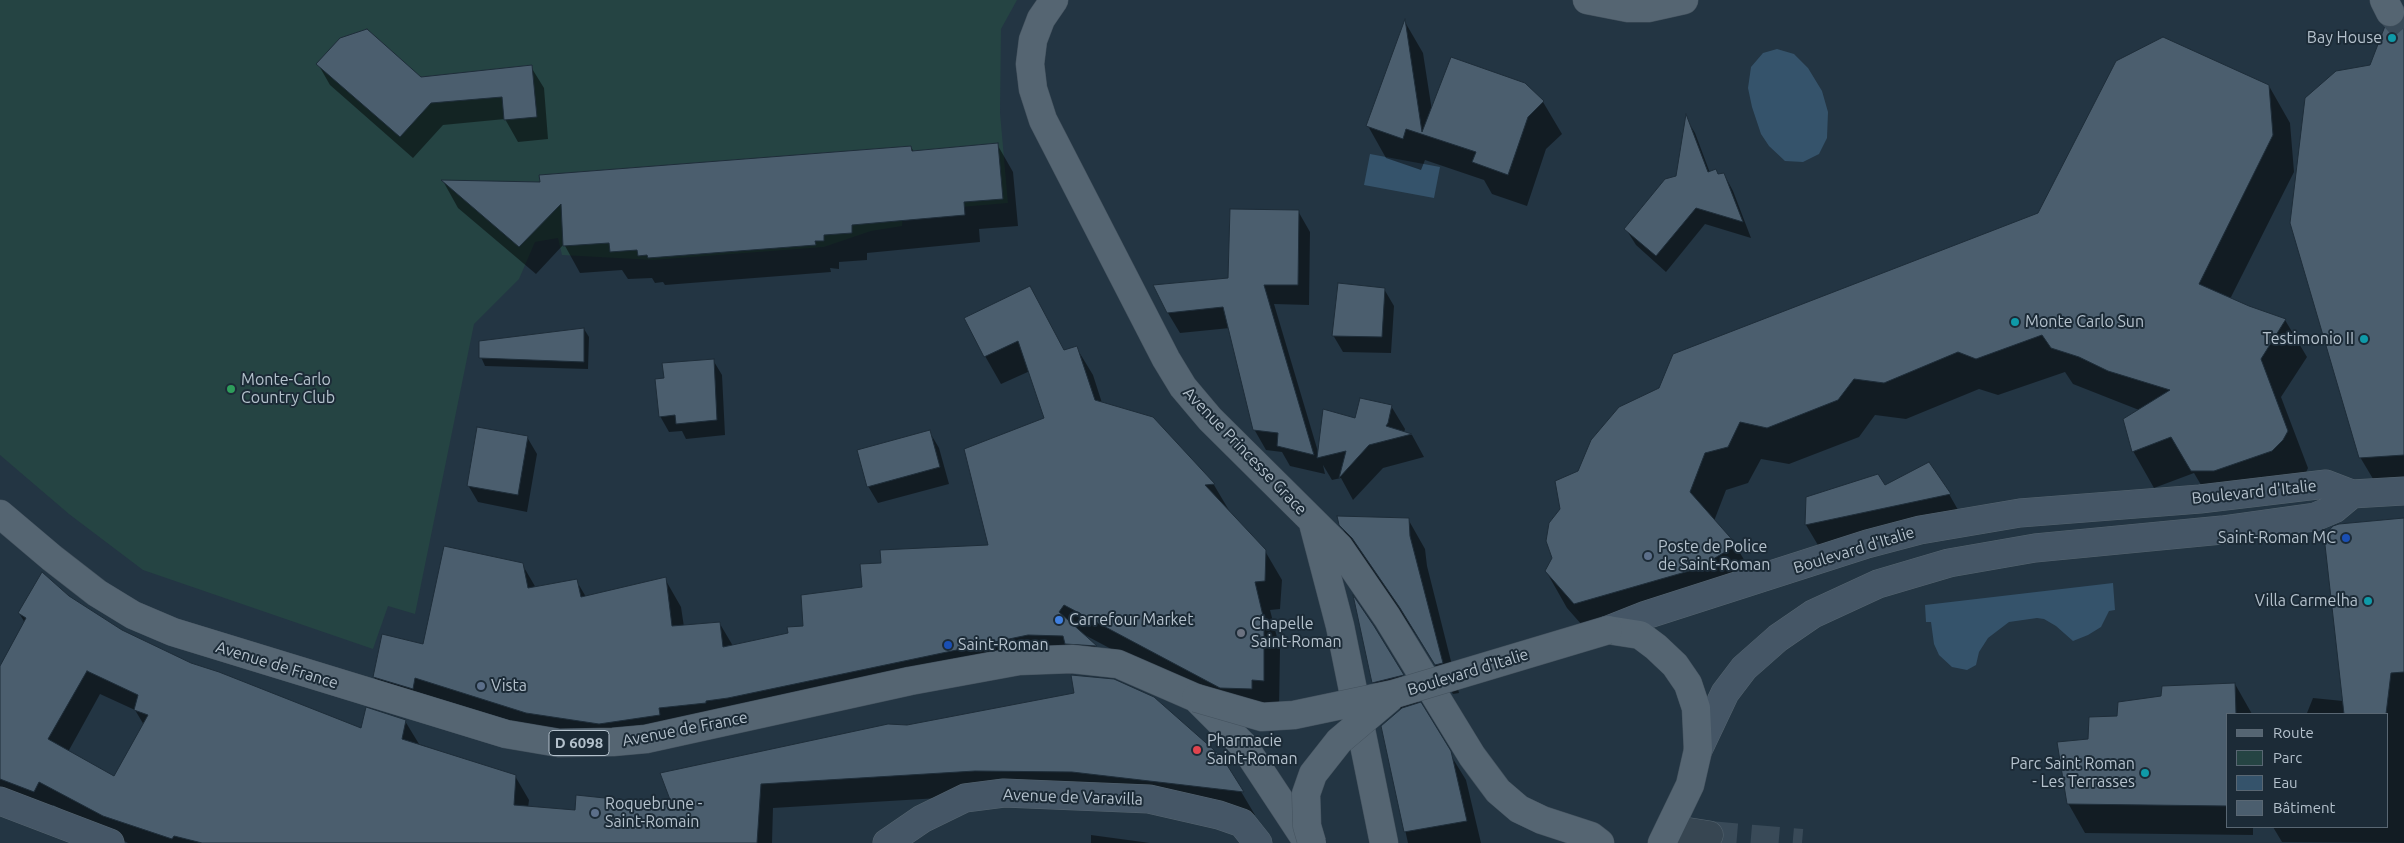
<!DOCTYPE html>
<meta charset="utf-8">
<style>
body{margin:0}
#map{position:relative;width:2404px;height:843px;overflow:hidden;background:#233543;font-family:Ubuntu,sans-serif}
canvas{display:block}
.legend{position:absolute;left:2226px;top:713px;width:162px;height:115px;box-sizing:border-box;background:#1c2b37;border:1px solid #596773;margin:0;padding:6px 9px;list-style:none;font-size:15px;color:#b4c1cc}
.legend li{display:flex;align-items:center;gap:10px;height:25px}
.legend b{width:25px;border:1px solid #596773}
</style>
<div id="map">
<canvas width="2404" height="843"></canvas>
<ul class="legend">
<li><b style="height:6px;background:#556572"></b>Route</li>
<li><b style="height:14px;background:#254443"></b>Parc</li>
<li><b style="height:14px;background:#35536b"></b>Eau</li>
<li><b style="height:14px;background:#4b5e6e"></b>Bâtiment</li>
</ul>
</div>
<script>
const g = document.querySelector('canvas').getContext('2d');
g.lineJoin = 'round';
function fill(path, color) {
  g.fillStyle = color;
  g.fill(path, 'evenodd');
}
function shape(rows) {
  const path = new Path2D();
  for (const r of rows) {
    path.moveTo(r[0], r[1]);
    for (let i = 2; i < r.length; i += 2) path.lineTo(r[i], r[i + 1]);
  }
  return path;
}
function trace(path, color, width, dash) {
  g.strokeStyle = color;
  g.lineWidth = width;
  g.lineCap = dash ? 'butt' : 'round';
  g.setLineDash(dash || []);
  g.stroke(path);
}
function write(font, color, halo, rows, align = 'center') {
  g.font = font + ' Ubuntu,sans-serif';
  g.lineWidth = 4;
  g.setLineDash([]);
  g.textBaseline = 'middle';
  g.strokeStyle = halo;
  g.fillStyle = color;
  for (const [text, x, y, turn = 0] of rows) {
    g.save();
    g.translate(x, y);
    g.rotate((+turn || 0) * Math.PI / 180);
    g.textAlign = isNaN(turn) ? turn : align;
    if (halo) g.strokeText(text, 0, 0);
    g.fillText(text, 0, 0);
    g.restore();
  }
}
const green = shape([
 [0,0,1017,0,1001,29,1000,113,1008,203,903,212,902,226,871,231,824,247,653,260,562,255,558,238,535,242,519,279,474,324,415,614,388,606,373,649,143,570,69,514,0,455]
]);
const water = shape([
 [1777,49,1794,54,1808,68,1822,91,1828,112,1827,138,1819,154,1803,162,1785,161,1769,146,1761,134,1752,107,1748,88,1751,67,1763,53],
 [1370,154,1440,167,1434,198,1364,185],
 [2113,583,2115,610,2109,611,2101,627,2088,635,2073,641,2056,626,2044,619,2037,618,2009,622,1988,638,1979,652,1976,665,1967,670,1952,667,1939,655,1934,644,1931,622,1926,622,1925,605]
]);
const shadow = shape([
 [2404,21,2404,493,2382,494,2360,457,2371,66,2397,27],
 [1405,22,1423,53,1432,111,1525,84,1543,102,1562,134,1546,149,1527,206,1492,194,1484,180,1425,160,1421,170,1386,158,1368,126],
 [318,64,421,78,531,67,544,88,548,139,518,142,505,119,443,125,413,158,330,85],
 [2269,86,2290,123,2294,172,2230,299,2285,320,2307,357,2281,397,2308,468,2304,477,2214,507,2194,473,2154,488,2133,451,2139,410,2073,384,2065,372,1998,395,1979,389,1906,419,1875,415,1859,437,1789,464,1761,459,1748,483,1726,490,1714,521,1736,546,1757,582,1596,641,1567,608,1546,571,1554,558,1561,509,1579,472],
 [1686,118,1695,133,1710,173,1718,176,1724,174,1733,191,1751,238,1705,224,1666,272,1636,245,1626,229,1677,177],
 [997,144,1013,172,1018,226,979,229,980,242,867,253,867,260,839,262,839,269,830,268,831,272,665,285,663,282,655,283,652,278,628,279,622,270,580,273,564,244,536,274,458,208,443,181,541,183,911,147,914,152],
 [1298,211,1310,232,1309,305,1274,304,1319,455,1355,419,1391,406,1405,429,1404,433,1412,435,1424,457,1383,468,1353,500,1341,478,1332,480,1323,465,1325,474,1290,466,1282,452,1266,450,1254,429,1230,328,1180,333,1168,313,1229,279],
 [1030,288,1064,351,1076,347,1093,375,1102,403,1152,418,1214,485,1230,512,1265,551,1282,580,1280,609,1270,610,1280,649,1279,708,1237,716,1083,634,1096,647,1112,674,1078,664,721,729,616,752,390,705,374,677,424,645,522,564,536,588,576,580,586,597,665,579,681,607,684,627,720,624,733,646,790,634,804,627,863,588,882,564,990,546,1045,419,1030,371,1001,384,985,356],
 [1384,289,1394,306,1391,353,1343,352,1333,335],
 [584,329,589,337,588,369,485,366,481,357],
 [713,360,722,375,725,435,686,439,682,431,669,432,660,416,665,379],
 [929,431,939,448,949,484,878,503,868,486],
 [527,437,537,454,527,512,478,502,468,485],
 [1928,464,1949,494,1970,531,1828,562,1806,525,1807,498,1885,486],
 [1408,519,1425,549,1427,566,1459,693,1453,694,1418,638,1370,568,1357,554,1340,524],
 [2404,520,2404,843,2282,842,2273,827,2388,827,2388,714,2297,714,2307,713,2313,698,2343,701],
 [68,597,122,631,190,664,362,730,405,721,419,744,515,776,529,800,528,808,576,811,674,806,662,774,1221,758,1255,815,1065,794,989,795,773,808,772,843,128,843,53,805,47,815,0,796,0,668,25,623,19,613],
 [100,694,135,710,144,725,115,777,68,752],
 [1356,601,1466,780,1481,843,1408,843,1382,726,1403,708,1390,712,1373,682],
 [2235,684,2252,714,2228,714,2228,827,2253,827,2253,835,2085,833,2068,803,2089,740,2118,717],
 [1091,835,1150,843,1091,843]
]);
const building = shape([
 [2404,18,2404,455,2359,458,2290,223,2305,98,2336,71,2370,65,2385,26,2397,26,2404,18],
 [1405,19,1422,132,1451,57,1525,83,1544,101,1528,117,1508,175,1472,162,1476,152,1406,129,1403,139,1366,126,1405,19],
 [367,29,421,77,532,65,537,117,504,120,502,97,431,103,400,137,316,64,340,38,367,29],
 [2163,37,2269,85,2273,135,2199,284,2249,306,2286,319,2261,359,2288,431,2283,440,2272,451,2214,471,2191,471,2171,437,2132,452,2123,419,2170,390,2108,371,2079,357,2051,348,2042,335,1976,359,1958,352,1884,383,1854,379,1838,400,1767,428,1740,422,1728,447,1705,453,1690,492,1737,545,1696,569,1574,604,1545,571,1552,558,1546,541,1549,523,1560,509,1555,481,1578,471,1591,440,1619,407,1659,388,1673,354,2038,213,2116,61,2163,37],
 [1686,114,1708,172,1716,169,1718,174,1724,173,1743,222,1696,208,1656,256,1624,229,1665,179,1676,176,1686,114],
 [998,143,1003,199,964,202,965,215,852,225,852,233,824,235,824,241,815,241,816,245,648,258,647,255,638,256,637,250,610,252,609,243,563,246,561,204,519,247,441,180,540,182,539,175,911,146,912,151,998,143],
 [1230,209,1299,210,1298,285,1264,285,1314,455,1277,446,1278,433,1253,430,1223,307,1167,313,1153,285,1228,278,1230,209],
 [1338,283,1385,288,1382,337,1332,336,1338,283],
 [1030,286,1064,350,1077,346,1095,400,1153,417,1215,484,1205,485,1266,550,1265,581,1255,582,1264,620,1264,681,1252,680,1252,689,1220,688,1064,605,1059,612,1097,646,1065,644,1063,636,1028,635,728,698,706,701,706,703,659,708,660,715,599,724,526,713,415,678,413,689,373,677,382,634,423,644,444,546,523,563,528,588,577,579,581,597,666,577,672,626,720,622,723,647,788,633,787,627,803,626,801,595,862,587,860,564,881,563,880,550,988,545,964,449,1044,418,1018,341,984,357,964,318,1030,286],
 [584,328,584,362,479,358,479,341,584,328],
 [714,359,717,420,676,424,675,415,659,417,655,379,664,378,662,363,714,359],
 [1360,398,1392,405,1388,423,1386,426,1412,434,1369,445,1339,478,1346,451,1317,458,1323,409,1355,418,1360,398],
 [477,427,528,436,518,495,467,486,477,427],
 [930,430,940,467,867,487,857,450,930,430],
 [1929,462,1951,494,1805,525,1806,497,1878,474,1885,485,1929,462],
 [1337,516,1409,518,1410,536,1443,663,1435,665,1400,608,1352,538,1339,525,1337,516],
 [2404,518,2404,672,2391,673,2386,714,2344,714,2324,536,2333,526,2339,524,2404,518],
 [42,572,69,596,122,630,191,663,219,672,361,728,366,707,406,720,402,739,516,775,514,805,575,810,576,795,672,805,660,773,888,724,907,725,1074,693,1071,675,1114,679,1154,697,1222,757,1244,792,1072,772,975,771,761,784,757,843,202,843,174,836,172,839,103,816,39,782,34,792,0,779,0,666,26,618,18,613,42,572],
 [87,671,138,695,134,710,148,715,114,776,48,739,87,671],
 [1353,595,1374,626,1404,675,1372,683,1353,595],
 [2235,683,2236,714,2228,714,2228,806,2067,804,2057,742,2088,739,2089,717,2117,716,2118,702,2161,696,2162,686,2235,683],
 [1421,702,1451,751,1467,821,1404,832,1381,726,1402,708,1421,702]
]);
const streetTunnel = shape([
 [1709,835,1802,843]
]);
const primaryTunnel = shape([
 [2390,12,2404,28]
]);
const street = shape([
 [1671,829,1709,835]
]);
const secondary = shape([
 [1608,630,1646,615,1867,544,1920,530,2020,513,2200,499,2326,484,2352,494,2404,491],
 [1698,750,1725,693,1744,668,1778,638,1813,614,1878,584,1949,563,2035,548,2222,530,2315,517,2334,509,2352,494],
 [0,801,110,843],
 [887,843,922,819,965,798,1004,793,1149,799,1219,815,1242,823,1258,843]
]);
const primary = shape([
 [1054,0,1041,19,1033,40,1030,64,1033,89,1043,120,1166,359,1183,387,1210,419,1339,547,1387,617,1472,756,1498,791,1519,809,1542,820,1591,836,1600,843],
 [1587,0,1628,8,1648,8,1684,0],
 [2384,0,2390,12],
 [0,514,52,558,97,593,133,615,173,632,506,734,559,743,613,742,646,739,910,681,1019,661,1072,659,1118,664,1196,698,1244,746,1308,843],
 [1313,523,1340,626,1384,843],
 [1608,630,1640,635,1656,647,1675,665,1688,684,1696,708,1698,750,1690,785,1662,843]
]);
const primaryBridge = shape([
 [1196,698,1262,717,1294,715,1394,694,1608,630],
 [1312,843,1307,826,1306,794,1313,774,1339,741,1391,697]
]);
const markers = [
 [2392,38,5,"#0f9aa8"],
 [2015,322,5,"#0f9aa8"],
 [2364,339,5,"#0f9aa8"],
 [231,389,5,"#2e9e5b"],
 [2346,538,5,"#1a4fb4"],
 [1648,556,5,"#5c6f8a"],
 [2368,601,5,"#0f9aa8"],
 [1059,620,5,"#3f7fe0"],
 [1241,633,5,"#6b7280"],
 [948,645,5,"#1a4fb4"],
 [481,686,5,"#5c6f8a"],
 [1197,750,5,"#e0444e"],
 [2145,773,5,"#0f9aa8"],
 [595,813,5,"#5c6f8a"]
];
const shields = [
 [579,743,60]
];
const shieldNames = [
 ["D 6098",579,743]
];
const poiNames = [
 ["Bay House",2382,38,"right"],
 ["Monte Carlo Sun",2025,322],
 ["Testimonio II",2354,339,"right"],
 ["Monte-Carlo",241,380],
 ["Country Club",241,398],
 ["Saint-Roman MC",2336,538,"right"],
 ["Poste de Police",1658,547],
 ["de Saint-Roman",1658,565],
 ["Villa Carmelha",2358,601,"right"],
 ["Carrefour Market",1069,620],
 ["Chapelle",1251,624],
 ["Saint-Roman",1251,642],
 ["Saint-Roman",958,645],
 ["Vista",491,686],
 ["Pharmacie",1207,741],
 ["Saint-Roman",1207,759],
 ["Parc Saint Roman",2135,764,"right"],
 ["- Les Terrasses",2135,782,"right"],
 ["Roquebrune -",605,804],
 ["Saint-Romain",605,822]
];
const streetNames = [
 ["Avenue Princesse Grace",1245,451,46],
 ["Boulevard d'Italie",2254,492,-6],
 ["Boulevard d'Italie",1854,550,-17],
 ["Avenue de France",277,665,17],
 ["Boulevard d'Italie",1468,672,-17],
 ["Avenue de France",685,729,-11],
 ["Avenue de Varavilla",1073,797,2]
];
fill(green, '#254443');
fill(water, '#35536b');
fill(shadow, '#0007');
fill(building, '#4b5e6e');
trace(building, '#1e2d39', 1);
trace(streetTunnel, '#394a58', 28, [28, 14]);
trace(primaryTunnel, '#394a58', 28, [28, 14]);
trace(street, '#55646f', 29);
trace(secondary, '#55646f', 29);
trace(primary, '#44525e', 29);
trace(street, '#374652', 28);
trace(secondary, '#455666', 28);
trace(primary, '#556572', 28);
trace(primaryBridge, '#44525e', 29, []);
trace(primaryBridge, '#556572', 28);
for (const [x, y, r, color] of markers) {
  const dot = new Path2D();
  dot.arc(x, y, r, 0, 2 * Math.PI);
  g.fillStyle = color;
  g.fill(dot);
  trace(dot, '#1c2b37', 2);
}
for (const [x, y, w] of shields) {
  const box = new Path2D();
  box.roundRect(x - w / 2, y - 12.5, w, 25, 4);
  g.fillStyle = '#1c2b37';
  g.fill(box);
  trace(box, '#b4c1cc', 1);
}
write('bold 15px', '#b4c1cc', null, shieldNames);
write('16px', '#b4c1cc', '#1c2b37', poiNames, 'left');
write('16px', '#b4c1cc', '#1c2b37', streetNames);
</script>
